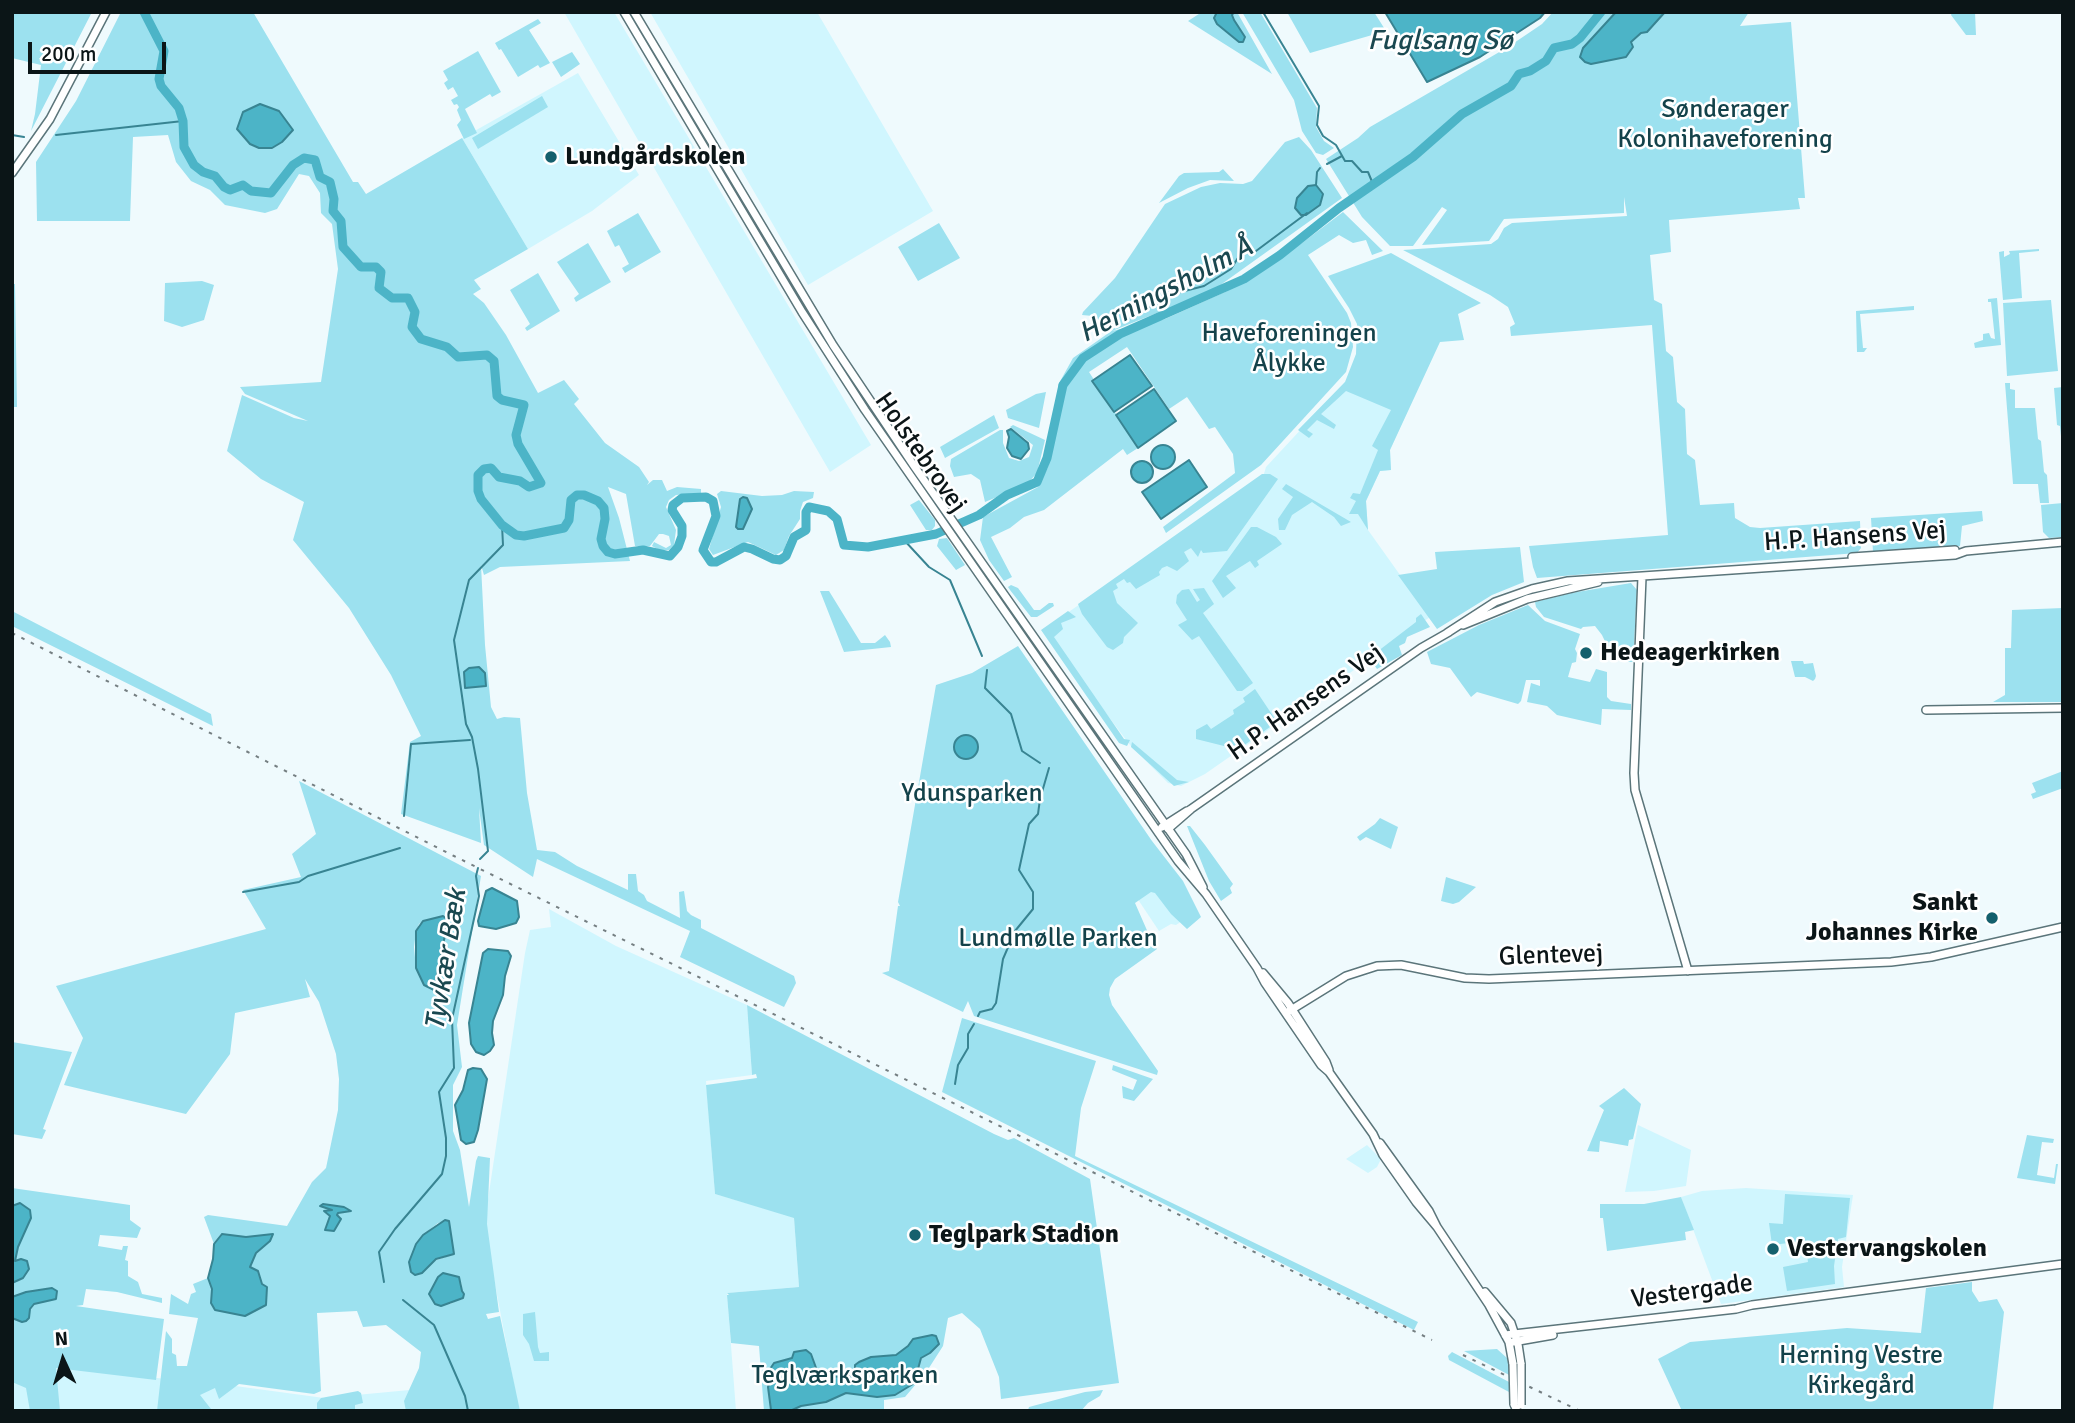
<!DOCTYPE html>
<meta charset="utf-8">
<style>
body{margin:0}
#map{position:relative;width:2075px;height:1423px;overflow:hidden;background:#effafd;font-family:Signika,sans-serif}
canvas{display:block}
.frame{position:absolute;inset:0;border:14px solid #0b1517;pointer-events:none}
.north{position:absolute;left:28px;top:1325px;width:70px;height:70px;-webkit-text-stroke:5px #fff;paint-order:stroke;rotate:356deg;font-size:19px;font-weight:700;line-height:28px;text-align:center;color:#0b1517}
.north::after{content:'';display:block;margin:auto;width:24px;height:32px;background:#0b1517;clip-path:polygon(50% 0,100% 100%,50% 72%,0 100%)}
.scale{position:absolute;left:28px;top:42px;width:138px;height:32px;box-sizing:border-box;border:4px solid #0b1517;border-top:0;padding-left:9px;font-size:21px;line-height:24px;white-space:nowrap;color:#0b1517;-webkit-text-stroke:5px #fff;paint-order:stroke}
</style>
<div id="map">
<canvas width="2075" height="1423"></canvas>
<div class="frame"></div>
<div class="north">N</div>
<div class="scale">200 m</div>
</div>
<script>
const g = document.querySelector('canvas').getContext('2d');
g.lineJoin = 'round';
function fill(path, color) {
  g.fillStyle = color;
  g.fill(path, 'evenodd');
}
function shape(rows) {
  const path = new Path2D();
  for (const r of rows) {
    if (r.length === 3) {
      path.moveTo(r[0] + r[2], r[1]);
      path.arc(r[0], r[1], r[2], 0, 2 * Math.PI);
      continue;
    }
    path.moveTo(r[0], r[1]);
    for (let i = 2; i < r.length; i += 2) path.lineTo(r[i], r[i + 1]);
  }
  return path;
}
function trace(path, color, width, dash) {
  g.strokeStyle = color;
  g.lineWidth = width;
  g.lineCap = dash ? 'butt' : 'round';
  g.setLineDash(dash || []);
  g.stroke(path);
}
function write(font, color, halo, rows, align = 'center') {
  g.font = font + ' Signika,sans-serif';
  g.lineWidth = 5;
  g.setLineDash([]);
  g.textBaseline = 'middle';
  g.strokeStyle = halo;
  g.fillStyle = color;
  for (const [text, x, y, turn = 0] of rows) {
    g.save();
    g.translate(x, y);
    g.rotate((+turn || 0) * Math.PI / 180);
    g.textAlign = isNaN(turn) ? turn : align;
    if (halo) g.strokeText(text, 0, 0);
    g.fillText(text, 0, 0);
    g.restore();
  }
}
const built = shape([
 [564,12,614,12,871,445,830,472],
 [650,12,817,12,933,211,808,285],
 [578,73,639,175,592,211,528,249,462,138],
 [1345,382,1408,410,1390,450,1391,470,1380,471,1366,501,1368,530,1430,617,1205,774,1181,786,1168,783,1130,745,1046,634,1047,627,1263,477,1266,467],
 [1150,882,1185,919,1176,925,1171,924,1159,931,1133,892],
 [549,909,616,946,747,1005,752,1075,706,1081,715,1194,794,1217,799,1287,727,1293,736,1411,519,1411,484,1226,525,953,530,930,551,927],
 [1638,1125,1691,1150,1686,1186,1654,1191,1625,1192],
 [1367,1145,1381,1159,1377,1167,1368,1173,1346,1159],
 [1746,1188,1853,1195,1842,1267,1844,1287,1721,1304,1681,1197,1702,1191],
 [12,1361,56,1368,228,1385,324,1398,431,1388,435,1411,12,1411]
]);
const green = shape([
 [12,12,92,12,31,131,35,114,41,65,12,58],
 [121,12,253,12,353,182,358,182,366,194,462,138,528,249,474,280,481,289,473,294,484,303,506,335,538,393,564,380,579,399,574,404,605,443,639,467,649,482,647,485,653,480,662,480,667,491,677,487,701,489,701,493,676,495,669,500,666,507,676,530,674,545,669,550,659,550,652,546,654,542,666,548,671,545,669,536,663,534,659,534,650,546,635,546,626,494,608,487,619,518,630,561,500,567,484,575,481,565,485,645,491,707,497,719,504,717,520,718,527,793,537,850,555,852,577,866,628,890,628,874,636,874,638,891,644,895,647,901,680,918,679,892,684,891,687,911,691,915,701,920,701,928,794,976,796,983,784,1007,680,957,690,931,537,859,533,877,484,845,479,808,481,843,401,814,410,742,421,736,391,675,349,608,293,540,304,502,261,479,227,451,242,395,294,418,308,421,245,394,240,387,321,382,338,269,332,224,321,213,320,193,309,176,299,174,277,209,265,213,225,205,210,190,191,181,176,162,168,135,133,137,130,221,37,221,36,162,76,101],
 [1202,12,1217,12,1215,14,1245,37,1234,20,1232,14,1237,12,1272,74,1188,21],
 [1242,12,1260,12,1317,108,1316,127,1324,141,1334,148,1323,155,1316,153,1302,131,1294,100],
 [1287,12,1374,12,1386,31,1310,53],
 [1553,12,1749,12,1740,26,1791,22,1805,198,1798,198,1800,209,1669,220,1671,252,1650,255,1654,300,1662,304,1666,351,1673,357,1677,402,1685,409,1687,454,1695,460,1700,505,1734,503,1735,518,1750,527,1760,528,1860,521,1861,548,1857,553,1537,578,1533,567,1529,546,1668,535,1652,325,1511,336,1510,327,1515,324,1508,307,1490,295,1403,250,1491,244,1498,239,1504,228,1512,223,1627,216,1624,197,1624,213,1504,219,1489,241,1422,245,1447,210,1442,207,1413,246,1390,246,1362,217,1326,159,1358,138,1370,127,1508,47,1542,24],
 [1952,12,1975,12,1976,35,1966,35,1951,15],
 [538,19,541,23,529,30,550,63,540,68,538,65,518,77,501,49,499,50,495,43],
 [478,51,501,92,492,97,490,94,465,109,477,133,464,139,457,125,461,120,457,110,459,107,457,104,454,105,451,100,458,96,453,87,448,90,444,83,448,80,443,71],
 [572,52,580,64,561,77,552,62],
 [542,96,548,107,478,149,472,138],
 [1299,137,1311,150,1342,198,1212,291,1112,331,1165,319,1225,292,1302,243,1343,212,1383,251,1372,255,1366,240,1353,243,1339,235,1308,255,1347,313,1351,323,1353,347,1346,372,1261,465,1166,533,1163,527,1235,473,1233,454,1215,427,1209,429,1187,397,1169,409,1127,347,1089,372,1138,448,1127,455,1123,449,1044,510,1024,517,1010,528,991,537,1012,577,1004,581,989,560,980,540,983,517,1038,487,1048,467,1059,421,1058,385,1073,358,1110,332,1103,334,1098,328,1098,321,1093,316,1082,315,1083,312,1115,278,1165,204,1201,187,1220,183,1243,184,1252,181,1285,142],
 [1308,186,1323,194,1320,205,1306,215,1297,198],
 [1223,169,1234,181,1210,180,1188,188,1159,203,1179,176,1184,173,1219,172],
 [638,213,661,252,625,273,622,268,629,264,619,245,615,247,607,231],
 [939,223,960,258,918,281,898,247],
 [588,243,611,282,576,302,574,298,579,294,557,262],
 [2039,249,2039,251,2019,253,2022,298,2003,300,1999,252,2004,251,2004,257,2010,254,2009,251],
 [1391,253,1481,303,1458,314,1464,340,1440,342,1390,450,1391,470,1380,471,1366,501,1368,530,1358,514,1349,514,1356,501,1350,498,1353,493,1360,494,1378,450,1372,446,1391,410,1346,391,1321,414,1336,425,1334,429,1317,420,1307,430,1313,434,1309,438,1298,430,1345,382,1356,354,1357,324,1349,308,1328,276],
 [538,273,560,311,527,331,525,328,530,324,510,290],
 [202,281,214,285,204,320,182,327,164,321,165,283],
 [12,284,15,284,17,407,12,407],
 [1997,298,2001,345,1975,348,1974,343,1983,340,1983,334,1989,333,1991,338,1995,339,1991,302,1988,302,1988,299],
 [2051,300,2058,371,2007,376,2003,303],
 [1914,306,1914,310,1860,314,1863,348,1867,348,1864,352,1857,352,1856,311],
 [2005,383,2010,383,2010,389,2015,390,2015,408,2035,408,2038,439,2041,441,2044,472,2047,475,2049,503,2040,503,2038,484,2013,484],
 [2063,387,2063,457,2060,426,2057,425,2054,388],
 [1046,392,1039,428,1008,418,1006,410,1036,394],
 [994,415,999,428,945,458,940,447],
 [1013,425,1045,440,1037,473,1026,485,985,502,980,480,971,474,954,477,950,466,951,459,1000,430,1003,430,1003,443,1009,458,1019,461,1029,457,1033,445,1010,427],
 [1262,474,1270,474,1278,479,1227,551,1203,553,1201,550,1198,557,1191,548,1184,552,1189,561,1177,571,1167,566,1162,568,1159,572,1160,575,1136,589,1130,582,1127,583,1124,579,1116,584,1118,588,1113,591,1117,603,1138,623,1124,637,1123,643,1113,650,1107,647,1082,614,1078,604],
 [1286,484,1351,522,1341,526,1334,517,1312,502,1292,515,1285,530,1279,530,1278,519,1293,497,1282,489],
 [721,491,762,496,782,495,794,491,814,492,813,498,803,502,800,511,800,519,789,536,784,550,776,555,748,542,713,555,709,549,721,507,717,494],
 [919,500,935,520,935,526,932,530,926,530,910,505],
 [2063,503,2063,537,2049,538,2043,532,2041,505],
 [1982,511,1983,521,1962,526,1960,546,1873,552,1871,518],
 [1251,527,1257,527,1276,537,1282,544,1257,561,1259,565,1255,568,1250,561,1226,576,1236,588,1223,598,1212,581],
 [947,538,965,565,956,570,937,546,939,539],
 [1520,547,1524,582,1492,595,1437,629,1398,575,1437,569,1435,552],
 [1631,583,1637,590,1633,662,1625,662,1611,654,1602,635,1595,626,1583,627,1581,629,1544,617,1536,607,1535,602,1571,593],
 [1011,585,1018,588,1034,610,1040,610,1049,603,1053,603,1054,606,1037,617,1031,617,1010,590,1008,587],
 [1204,588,1214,604,1203,613,1253,683,1242,691,1237,691,1199,636,1192,640,1178,625,1187,620,1176,603,1177,595,1182,590,1189,589,1197,602,1200,600,1193,589],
 [820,591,829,591,861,643,875,643,885,635,890,642,891,647,844,652],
 [1528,605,1545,621,1580,634,1575,649,1577,653,1576,662,1572,663,1568,677,1590,682,1596,669,1607,672,1607,697,1611,701,1631,704,1631,710,1602,709,1601,725,1557,715,1547,706,1527,702,1531,683,1540,686,1540,680,1526,680,1521,701,1518,704,1477,692,1471,697,1450,668,1431,664,1427,652,1479,625],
 [2063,608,2063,702,1993,702,2005,695,2005,648,2011,648,2012,610],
 [12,611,211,714,213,726,12,626],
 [1068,611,1076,617,1061,623,1063,629,1054,637,1124,739,1130,740,1127,746,1119,743,1041,630],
 [1421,614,1430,627,1407,637,1405,643,1399,646,1402,655,1377,669,1369,658,1416,622,1416,618],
 [1018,646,1152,841,1183,881,1201,917,1187,929,1171,914,1155,893,1151,892,1135,903,1153,944,1157,949,1115,979,1110,988,1109,995,1112,1005,1158,1071,1157,1075,974,1016,968,1001,963,1012,882,973,889,971,898,906,900,906,898,902,936,685,972,673],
 [1791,661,1803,661,1804,664,1813,663,1816,676,1815,679,1813,681,1805,677,1795,677],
 [1255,689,1277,722,1233,753,1228,747,1196,739,1196,730,1207,724,1211,729,1234,714,1233,710,1245,702,1243,698],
 [1132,742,1177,780,1189,782,1174,786,1131,747],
 [2063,771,2063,788,2033,799,2031,794,2036,792,2032,783],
 [299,781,481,876,457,1025,462,1067,453,1085,453,1131,460,1150,469,1207,476,1161,478,1156,490,1158,487,1224,499,1312,486,1314,488,1319,500,1316,520,1411,406,1411,404,1401,419,1368,421,1352,386,1325,363,1327,357,1311,317,1313,321,1391,314,1394,239,1384,219,1399,215,1388,200,1395,211,1409,223,1411,157,1411,166,1331,172,1339,172,1353,176,1355,177,1366,187,1366,198,1318,169,1314,171,1294,188,1304,191,1294,196,1292,193,1284,208,1278,212,1289,211,1303,245,1316,266,1305,262,1284,250,1268,256,1253,270,1241,273,1234,246,1237,222,1234,214,1244,204,1217,208,1215,287,1226,312,1182,326,1168,338,1110,339,1079,336,1054,319,1002,305,979,310,997,235,1013,230,1054,186,1114,64,1085,83,1038,56,986,266,929,243,890,301,877,292,854,316,834],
 [437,917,447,925,434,990,416,968,414,947,416,932,419,924,423,921],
 [449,1221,454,1254,431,1262,423,1235,438,1223],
 [435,1282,461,1282,462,1291,456,1301,450,1304,435,1304,432,1299],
 [1380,818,1398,827,1391,849,1366,837,1360,841,1357,837,1375,824],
 [1187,826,1190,826,1205,845,1233,884,1230,888,1232,893,1221,901,1209,881],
 [1446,877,1476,887,1459,902,1453,904,1441,901],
 [747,1005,994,1134,1008,1140,1014,1138,1090,1179,1119,1383,1001,1399,999,1377,980,1329,962,1313,948,1318,943,1346,927,1371,905,1397,884,1400,884,1411,764,1411,759,1346,731,1343,727,1295,729,1295,727,1293,799,1287,794,1218,715,1194,706,1085,757,1078,756,1074,752,1075],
 [962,1018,1096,1061,1081,1108,1075,1156,1418,1322,1414,1330,942,1092],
 [12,1042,72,1052,43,1129,46,1130,42,1139,12,1134],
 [1113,1065,1153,1079,1134,1101,1123,1098,1122,1086,1133,1090,1137,1080,1112,1070],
 [1624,1088,1641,1104,1633,1139,1629,1140,1628,1146,1600,1141,1599,1152,1587,1151,1604,1110,1599,1106],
 [2027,1135,2054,1139,2053,1143,2042,1142,2037,1175,2054,1178,2056,1164,2058,1164,2055,1184,2017,1178],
 [12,1188,130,1205,130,1220,141,1228,137,1238,100,1235,98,1246,122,1250,123,1246,128,1246,125,1260,128,1261,128,1276,138,1282,142,1294,162,1298,162,1303,117,1292,86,1289,83,1305,76,1306,164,1319,156,1380,56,1368,60,1411,30,1411,26,1388,12,1382],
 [1785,1194,1850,1198,1846,1237,1838,1239,1834,1266,1835,1284,1787,1291,1783,1267,1808,1262,1805,1241,1772,1245,1769,1223,1783,1224],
 [1681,1197,1694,1230,1685,1232,1686,1240,1607,1251,1603,1218,1600,1218,1600,1204,1644,1204],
 [1972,1282,1972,1291,1979,1302,1997,1299,2004,1312,1993,1409,1682,1411,1658,1359,1690,1342,1847,1328,1921,1333,1926,1288],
 [535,1312,538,1347,540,1353,549,1352,549,1361,534,1361,529,1344,523,1335,523,1314],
 [1497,1349,1507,1358,1511,1376,1464,1351],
 [1452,1352,1509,1382,1509,1392,1449,1360,1448,1356],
 [1103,1390,1100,1396,1088,1403,1081,1411,1028,1410,1029,1407,1085,1392],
 [358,1391,361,1393,363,1403,355,1405,355,1411,317,1411,317,1403,321,1398]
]);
const water = shape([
 [1217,12,1234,12,1232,15,1234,20,1245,37,1243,42,1239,42,1217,24,1214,18,1217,12],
 [1385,12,1545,12,1540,18,1480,57,1427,82,1385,12],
 [1616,12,1665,12,1647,32,1641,33,1631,42,1633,47,1626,57,1591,64,1585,62,1580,57,1583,48,1616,12],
 [260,104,279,111,293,130,282,142,272,148,259,148,250,144,237,129,243,112,260,104],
 [1316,185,1323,194,1320,205,1306,215,1301,215,1295,208,1297,198,1308,186,1316,185],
 [1130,355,1152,386,1114,412,1092,381,1130,355],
 [1154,389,1176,421,1138,448,1116,415,1154,389],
 [1011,429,1028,443,1029,449,1021,459,1012,456,1007,448,1009,437,1007,431,1011,429],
 [1163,457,12],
 [1189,460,1207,487,1161,519,1142,492,1189,460],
 [1142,472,11],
 [743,497,747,498,752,509,743,529,738,529,736,527,740,499,743,497],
 [479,667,485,673,486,686,465,688,464,672,469,668,479,667],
 [966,747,12],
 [492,888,517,901,519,917,516,923,496,929,479,926,478,921,486,891,492,888],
 [443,916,447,919,447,925,434,990,424,985,416,968,416,931,423,921,443,916],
 [488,949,508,951,511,956,505,976,503,995,493,1021,492,1033,494,1045,490,1051,484,1055,476,1052,471,1044,469,1023,483,953,488,949],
 [473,1068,481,1069,487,1079,478,1130,474,1142,466,1144,461,1140,455,1105,463,1090,468,1070,473,1068],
 [20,1203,30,1210,31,1218,18,1247,15,1261,21,1259,27,1261,29,1269,23,1278,12,1283,12,1206,20,1203],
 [323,1204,344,1207,351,1211,338,1213,337,1215,341,1219,334,1231,325,1230,330,1216,324,1211,332,1210,320,1206,323,1204],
 [445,1220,449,1221,454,1254,436,1259,422,1273,415,1275,411,1272,409,1262,416,1244,423,1235,445,1220],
 [222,1234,246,1237,273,1234,270,1241,256,1253,250,1267,258,1271,262,1284,267,1287,266,1305,245,1316,215,1310,211,1303,212,1289,208,1278,213,1259,214,1244,222,1234],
 [443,1273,459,1277,462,1291,464,1294,463,1298,441,1306,435,1304,429,1294,438,1277,443,1273],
 [52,1288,57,1291,56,1299,34,1304,30,1309,29,1318,26,1321,22,1322,12,1318,12,1297,26,1292,52,1288],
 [932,1335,936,1336,939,1344,930,1353,921,1358,918,1369,921,1372,913,1384,895,1395,877,1397,846,1393,826,1402,801,1406,790,1411,771,1410,768,1387,771,1380,770,1369,774,1363,792,1358,794,1352,806,1350,811,1354,819,1376,848,1377,855,1373,855,1365,859,1362,871,1357,896,1355,908,1346,913,1339,932,1335]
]);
const stream = shape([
 [1263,12,1319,106,1317,125,1323,136,1336,145,1345,161,1352,161,1362,172,1368,172,1373,184],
 [12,135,24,137],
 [56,135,183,121],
 [1327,164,1342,156],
 [1316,185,1317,172,1320,168],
 [1150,307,1177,293,1204,286,1231,269,1241,253,1256,251,1307,213],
 [904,540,929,567,950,580,982,656],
 [987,670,985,688,1011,714,1022,751,1040,763],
 [404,816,411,744,470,740],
 [480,859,488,851,478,769,472,737,466,724,454,640,469,580,503,545,502,525],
 [243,892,299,882,308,876,400,848],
 [978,1016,980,1012,992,1009,996,1003,1003,959,1015,931,1033,909,1033,892,1019,870,1029,824,1038,814,1040,799,1049,768],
 [955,1084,958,1065,968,1048,968,1034,974,1024],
 [384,1282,379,1252,395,1229,442,1174,446,1156,446,1138,439,1092,454,1068,452,1019,479,896,476,876,478,868],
 [403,1300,434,1325,465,1396,468,1411]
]);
const river = shape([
 [144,12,164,51,159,79,161,86,179,108,183,121,184,147,194,165,203,172,215,176,224,187,230,190,243,185,251,191,271,193,293,165,304,158,315,160,320,177,330,182,334,199,333,211,341,221,343,247,361,267,376,267,381,272,379,288,392,298,408,298,415,312,412,327,421,339,447,347,458,357,487,355,494,361,497,396,502,400,524,405,516,435,518,444,541,483,529,487,520,481,499,477,491,468,484,469,478,475,478,491,481,499,502,525,516,535,524,536,564,528,569,520,571,500,577,495,584,495,598,501,604,508,605,519,601,539,603,546,608,552,615,554,643,550,670,556,678,547,682,536,682,526,672,510,673,505,682,498,706,497,713,501,716,516,703,550,711,562,716,562,744,547,752,549,773,559,780,560,786,556,794,537,806,530,806,512,809,507,828,511,837,519,844,545,868,547,936,534,979,515,1007,495,1037,482,1047,458,1063,385,1083,358,1120,334,1244,279,1280,255,1339,208,1413,157,1462,114,1511,86,1519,74,1530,71,1546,61,1554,48,1572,44,1580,38,1601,12]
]);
const secondary = shape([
 [624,12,802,312,865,410,1178,861,1206,894,1257,968,1265,983,1321,1065,1329,1072,1373,1134,1383,1155,1416,1202,1437,1227],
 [634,12,833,345,914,466,1186,854,1203,887],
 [12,173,50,119,106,12],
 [1852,557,1955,550],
 [1642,577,1634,773,1635,790,1688,971],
 [1463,625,1527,599,1598,582],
 [1447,633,1495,602,1532,589,1568,581,1955,555,1966,551,2063,542],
 [1926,710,2063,708],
 [1162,827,1187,811],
 [1168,829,1191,809,1421,648,1449,632],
 [1263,973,1288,1003,1326,1062,1329,1070],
 [1286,1013,1346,976,1377,966,1401,965,1465,978,1489,979,1891,962,1931,957,2063,927],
 [1380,1143,1429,1211,1437,1227,1489,1305,1509,1342,1513,1364],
 [1485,1292,1511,1323,1518,1344,1521,1364],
 [1505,1335,1736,1309,1752,1305,2063,1264],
 [1513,1342,1553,1335],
 [1514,1404,1517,1411]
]);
const rail = shape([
 [12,633,454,856,1432,1340],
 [1463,1355,1580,1411]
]);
const secondaryBridge = shape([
 [1513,1364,1514,1404],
 [1521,1364,1521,1405]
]);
const markers = [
 [551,157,7,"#15606d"],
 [1586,653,7,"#15606d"],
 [1992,918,7,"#15606d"],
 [915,1235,7,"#15606d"],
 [1773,1249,7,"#15606d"]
];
const parkNames = [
 ["Sønderager",1725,110],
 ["Kolonihaveforening",1725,140],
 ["Haveforeningen",1289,334],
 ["Ålykke",1289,364],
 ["Ydunsparken",972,794],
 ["Lundmølle Parken",1058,939],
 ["Herning Vestre",1861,1356],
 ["Kirkegård",1861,1386],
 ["Teglværksparken",845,1376]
];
const poiNames = [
 ["Lundgårdskolen",565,157],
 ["Hedeagerkirken",1600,653],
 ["Sankt",1978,903,"right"],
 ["Johannes Kirke",1978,933,"right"],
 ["Teglpark Stadion",929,1235],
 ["Vestervangskolen",1787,1249]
];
const streetNames = [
 ["Holstebrovej",920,453,55],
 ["H.P. Hansens Vej",1855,537,-4],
 ["H.P. Hansens Vej",1306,703,-35],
 ["Glentevej",1551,956,-2],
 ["Vestergade",1692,1292,-8]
];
const waterNames = [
 ["Fuglsang Sø",1440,42],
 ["Herningsholm Å",1166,291,-28],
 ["Tyvkær Bæk",447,960,-81]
];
fill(built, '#d0f6fe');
fill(green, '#9ce1ef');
fill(water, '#4cb4c7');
trace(water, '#388492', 2);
trace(stream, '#388492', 2);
trace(river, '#4cb4c7', 9);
trace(secondary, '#5b757a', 10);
trace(secondary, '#fff', 7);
trace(rail, '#757f82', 2, [3.5, 7]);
trace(secondaryBridge, '#5b757a', 10, []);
trace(secondaryBridge, '#fff', 7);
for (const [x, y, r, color] of markers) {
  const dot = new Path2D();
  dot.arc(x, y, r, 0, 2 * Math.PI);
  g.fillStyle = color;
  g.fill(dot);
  trace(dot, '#fff', 2.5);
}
write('26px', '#13424a', '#fff', parkNames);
write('bold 26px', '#0b1517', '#fff', poiNames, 'left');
write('26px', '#0b1517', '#fff', streetNames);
write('italic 28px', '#1a4850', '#fff', waterNames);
</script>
